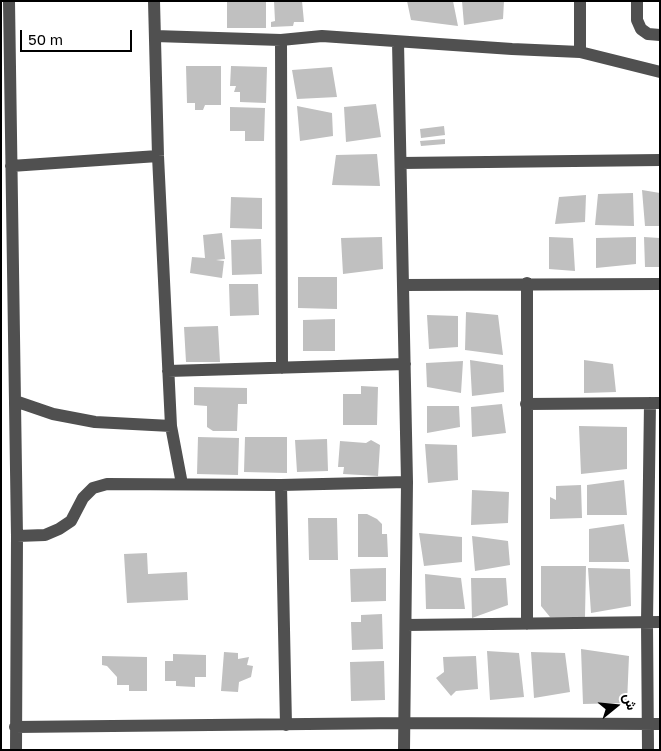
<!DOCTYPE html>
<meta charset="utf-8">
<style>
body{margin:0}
#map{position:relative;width:661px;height:751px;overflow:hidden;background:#fff;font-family:"Golos Text",Vazirmatn,sans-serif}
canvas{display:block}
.frame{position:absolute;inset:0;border:2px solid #000;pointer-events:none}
.north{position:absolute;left:591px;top:681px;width:50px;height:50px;-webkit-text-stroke:4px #fff;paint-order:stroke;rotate:73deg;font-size:14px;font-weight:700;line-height:20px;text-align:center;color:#000}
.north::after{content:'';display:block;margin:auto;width:18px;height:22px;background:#000;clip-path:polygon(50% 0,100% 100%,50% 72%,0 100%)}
.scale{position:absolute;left:20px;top:30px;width:112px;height:22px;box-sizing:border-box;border:2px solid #000;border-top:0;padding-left:6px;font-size:15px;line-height:18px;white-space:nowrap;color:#000;-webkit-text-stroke:4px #fff;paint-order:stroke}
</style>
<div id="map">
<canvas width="661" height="751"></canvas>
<div class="frame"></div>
<div class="north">ش</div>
<div class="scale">50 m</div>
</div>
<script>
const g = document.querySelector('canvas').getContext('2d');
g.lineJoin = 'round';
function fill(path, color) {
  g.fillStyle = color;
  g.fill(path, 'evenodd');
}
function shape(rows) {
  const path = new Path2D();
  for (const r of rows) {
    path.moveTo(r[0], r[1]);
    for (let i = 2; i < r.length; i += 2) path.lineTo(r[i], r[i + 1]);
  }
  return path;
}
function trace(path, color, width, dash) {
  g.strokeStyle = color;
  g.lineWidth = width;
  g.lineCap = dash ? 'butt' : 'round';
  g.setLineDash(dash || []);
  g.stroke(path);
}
const building = shape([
 [227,1,266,1,266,28,227,28],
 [274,1,302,1,304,22,294,22,293,26,271,27,271,22,275,21],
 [407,1,453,1,458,26,411,20],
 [462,1,504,1,503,19,464,25],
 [186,66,221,66,221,105,205,105,203,110,195,110,195,103,187,103],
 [231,66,267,67,266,103,240,102,240,92,234,92,236,86,230,86],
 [332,67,337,97,297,99,292,70],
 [376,104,381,137,346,142,344,107],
 [297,106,332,113,333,136,300,141],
 [230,107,265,108,264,141,245,141,245,131,230,131],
 [444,126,445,135,421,138,420,129],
 [445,139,445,144,421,146,420,141],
 [377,154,380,186,332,185,336,155],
 [642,190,660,193,660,226,645,226],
 [633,193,634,226,595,225,598,194],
 [586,195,585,222,555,224,559,197],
 [231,197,262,198,262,229,230,228],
 [222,233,225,259,216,260,224,261,222,278,190,273,192,257,205,258,203,235],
 [382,237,383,269,343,274,341,238],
 [549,237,573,238,575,271,549,269],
 [636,237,636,264,596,268,596,238],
 [644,237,660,238,660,267,645,267],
 [261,239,262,274,232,275,231,240],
 [298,277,337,277,337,309,298,308],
 [229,284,258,284,259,315,230,316],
 [466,312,498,315,503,355,465,350],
 [427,315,458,316,458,347,429,349],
 [335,319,335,351,303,351,303,320],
 [218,326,220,362,186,362,184,327],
 [470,360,503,365,504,392,472,396],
 [584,360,613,364,616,392,584,393],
 [463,361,461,393,427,387,426,363],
 [361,386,378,387,377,425,343,425,343,394,361,394],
 [194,387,247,388,247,404,238,404,237,431,213,431,207,427,207,406,194,405],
 [502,404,506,433,472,437,471,407],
 [427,406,459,406,460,427,427,433],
 [579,426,627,427,627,469,581,474],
 [198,437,239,438,238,475,197,474],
 [245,437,287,437,287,473,244,472],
 [327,439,328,471,297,472,295,440],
 [371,440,380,445,378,476,343,474,344,467,338,467,340,441,366,443],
 [425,444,457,445,458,480,428,483],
 [624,480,627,515,587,515,587,485],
 [581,485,582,518,550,519,550,497,556,500,556,486],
 [472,490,509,492,508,523,471,525],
 [358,514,367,514,377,519,382,524,382,534,387,534,388,557,358,557],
 [308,518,337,518,338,560,309,560],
 [624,524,629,562,589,562,589,529],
 [419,533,462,537,462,562,424,566],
 [472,536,508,541,510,565,475,571],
 [147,553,148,574,187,572,188,600,127,603,124,554],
 [541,566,586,566,585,617,550,617,541,606],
 [386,568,386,601,351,602,350,569],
 [588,568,630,569,631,606,591,613],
 [425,574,461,578,465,609,426,609],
 [471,578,506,578,508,605,472,618],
 [382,614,383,649,352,650,351,622,361,622,361,615],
 [581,649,629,656,627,703,583,704],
 [487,651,519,653,524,697,490,700],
 [224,652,238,653,238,659,249,657,247,665,253,666,251,677,239,682,238,692,221,691],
 [531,652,565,653,570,692,534,698],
 [173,654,206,655,206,677,195,677,195,687,176,686,176,681,165,681,165,661,173,661],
 [102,656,147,657,147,691,129,691,129,685,117,685,117,677,107,666,102,665],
 [476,656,478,689,456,691,451,696,436,678,444,672,443,657],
 [384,661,385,700,351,701,350,662]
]);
const minor = shape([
 [9,1,17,536,16,750],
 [154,1,158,156,171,426,182,484],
 [637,1,637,20,641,29,648,34,660,35],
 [155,36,281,40,322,36,351,38,512,49,580,52,660,72],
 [281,40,282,368],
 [398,42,407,482,404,750],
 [580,52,580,1],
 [401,163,660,160],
 [11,166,158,156],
 [527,283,527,624],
 [403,285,660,284],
 [168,371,405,364],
 [15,401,53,414,95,422,171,426],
 [526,404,660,403],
 [281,485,286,725],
 [17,536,45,535,59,529,71,521,83,498,93,488,107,484,281,485,407,482],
 [406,625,660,622],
 [15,727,405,723,660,724],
 [648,750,647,622,650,403]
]);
fill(building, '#c0c0c0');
trace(minor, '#505050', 12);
</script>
